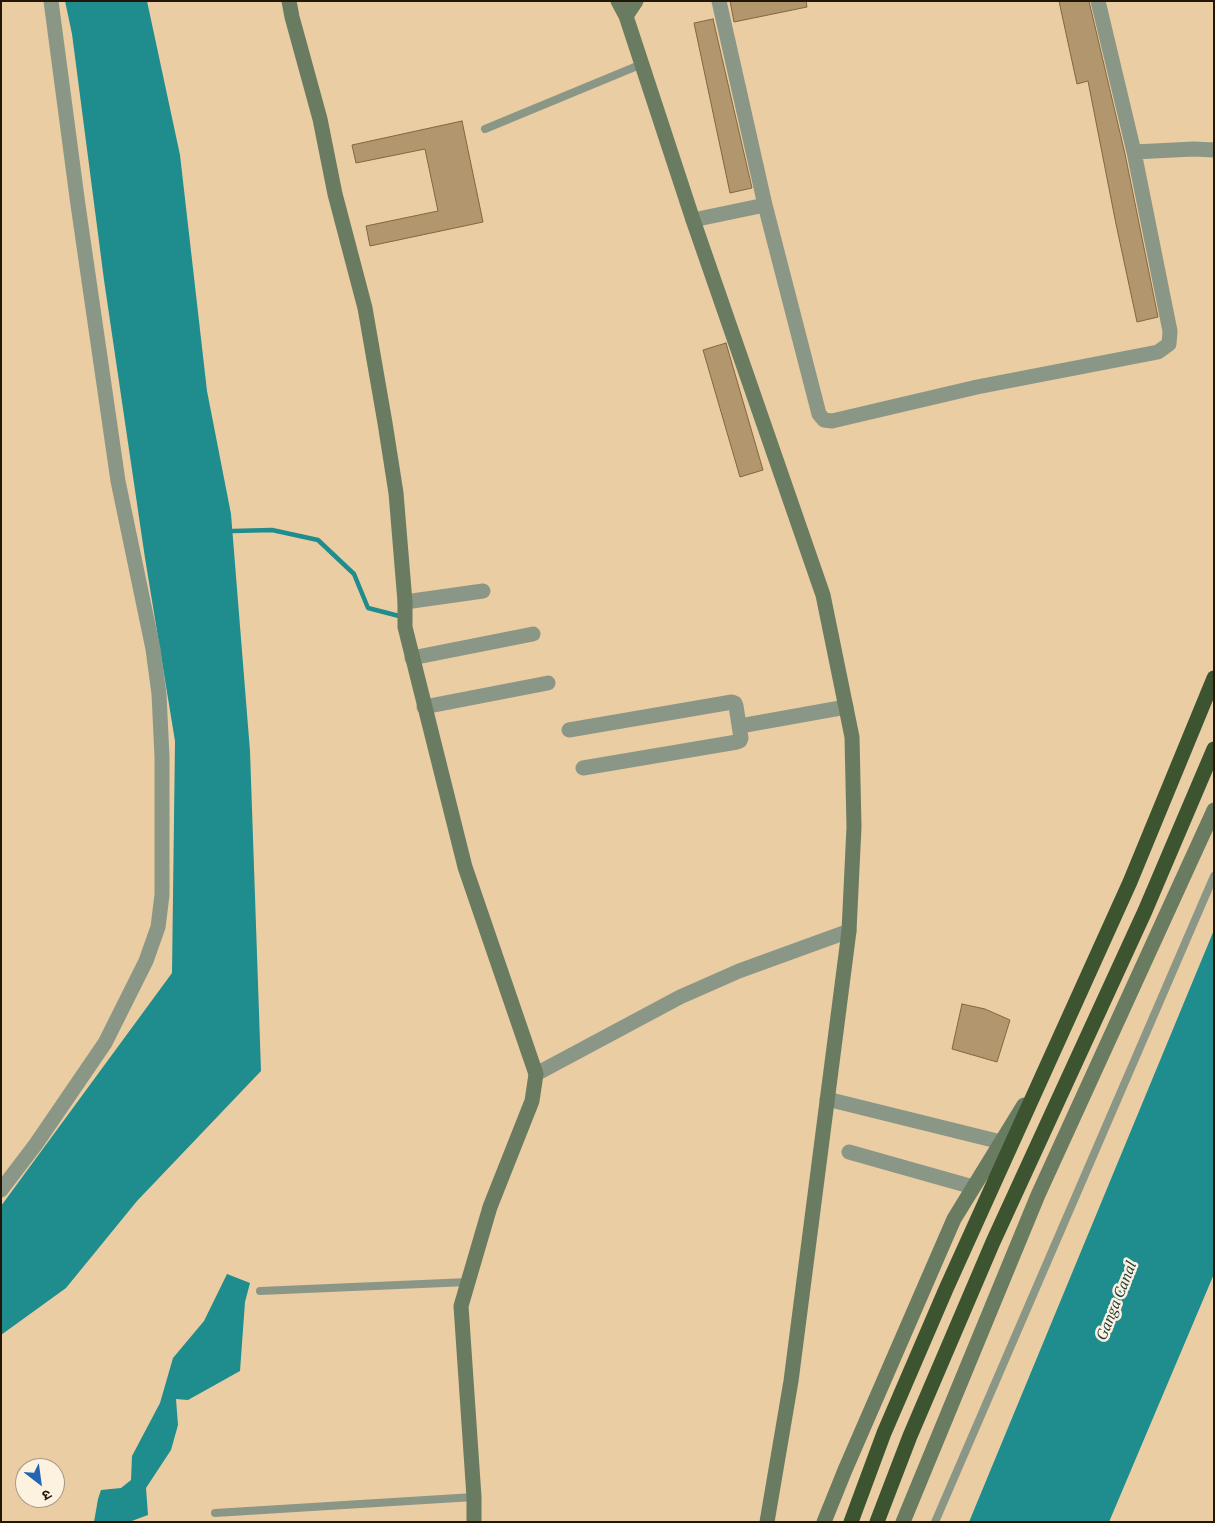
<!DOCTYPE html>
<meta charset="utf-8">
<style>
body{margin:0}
#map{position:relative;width:1215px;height:1523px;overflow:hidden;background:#ebcda3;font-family:"PT Serif","Noto Sans Devanagari",serif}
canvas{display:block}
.frame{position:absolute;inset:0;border:2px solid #221707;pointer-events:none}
.north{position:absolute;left:15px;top:1458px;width:50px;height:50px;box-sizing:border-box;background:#fdf1e0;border:1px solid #a59a89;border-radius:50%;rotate:150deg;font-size:14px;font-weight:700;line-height:20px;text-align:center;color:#221707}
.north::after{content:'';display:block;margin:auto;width:18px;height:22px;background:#2364b5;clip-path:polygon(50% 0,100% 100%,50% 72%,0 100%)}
</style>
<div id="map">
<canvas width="1215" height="1523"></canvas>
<div class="frame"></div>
<div class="north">उ</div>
</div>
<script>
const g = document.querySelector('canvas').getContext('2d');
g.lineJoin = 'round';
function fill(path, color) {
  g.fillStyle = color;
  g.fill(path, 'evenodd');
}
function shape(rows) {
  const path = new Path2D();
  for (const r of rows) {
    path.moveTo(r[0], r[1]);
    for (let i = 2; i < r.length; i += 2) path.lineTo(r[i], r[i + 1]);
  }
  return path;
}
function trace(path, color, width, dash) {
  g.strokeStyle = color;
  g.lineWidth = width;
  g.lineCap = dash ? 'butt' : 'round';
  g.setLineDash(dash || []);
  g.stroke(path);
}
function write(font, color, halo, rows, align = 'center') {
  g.font = font + ' "PT Serif",serif';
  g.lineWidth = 5;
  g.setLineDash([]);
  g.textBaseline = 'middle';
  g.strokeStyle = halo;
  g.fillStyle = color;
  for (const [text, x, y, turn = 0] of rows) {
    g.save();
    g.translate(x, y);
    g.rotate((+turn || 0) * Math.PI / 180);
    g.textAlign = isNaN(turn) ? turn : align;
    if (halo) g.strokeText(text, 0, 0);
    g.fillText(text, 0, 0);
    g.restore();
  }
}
const water = shape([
 [65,1,147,1,180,155,207,391,231,514,250,751,261,1071,137,1201,66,1288,1,1335,1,1206,172,973,175,741,145,558,104,280,72,34],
 [1214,930,1214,1274,1109,1522,969,1522],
 [227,1274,250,1283,245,1302,240,1371,188,1400,176,1399,178,1425,171,1450,146,1488,148,1515,129,1522,94,1522,98,1499,101,1490,121,1488,131,1480,132,1456,160,1403,173,1358,204,1321]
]);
const stream = shape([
 [233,531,272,530,318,540,354,574,368,608,403,617]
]);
const building = shape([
 [730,1,806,1,807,7,734,22,730,1],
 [1059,1,1089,1,1125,154,1158,317,1137,322,1116,224,1088,81,1077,84,1059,1],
 [713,19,752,188,730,193,694,23,713,19],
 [462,121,483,222,370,246,366,226,438,211,425,149,356,163,352,145,462,121],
 [726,343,763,470,740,477,703,350,726,343],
 [962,1004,985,1009,1010,1020,997,1062,952,1049,962,1004]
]);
const lane = shape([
 [485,129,642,64],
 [260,1291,468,1282],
 [215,1513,474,1497],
 [935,1522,1214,876]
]);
const street = shape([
 [719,1,765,205,819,414,824,420,832,421,977,387,1158,352,1169,344,1170,331,1134,152,1098,1],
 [1134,152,1194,149,1214,150],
 [693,220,765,205],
 [405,602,483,591],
 [412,658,533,634],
 [424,707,548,683],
 [740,726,846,707],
 [569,730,732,702,735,703,736,706,741,738,740,741,737,742,583,768],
 [536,1074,680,997,739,971,849,931],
 [827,1099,1001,1142],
 [849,1152,973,1187],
 [1,1190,36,1144,105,1043,146,961,158,927,162,895,162,757,159,694,153,649,118,481,78,205,51,1]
]);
const secondary = shape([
 [289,1,292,17,320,119,335,194,365,308,385,423,396,493,405,602,405,627,465,867,536,1074,532,1101,490,1207,461,1306,474,1497,474,1522],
 [618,1,626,16,693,220,823,595,852,737,854,827,849,931,791,1381,767,1522],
 [626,16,636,1],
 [824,1522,845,1470,954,1219,1024,1105],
 [903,1522,1038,1195,1214,810]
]);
const highway = shape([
 [851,1522,884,1433,946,1289,1130,882,1214,678],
 [877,1522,910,1436,993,1242,1145,911,1214,749]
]);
const waterNames = [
 ["Ganga Canal",1117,1301,-68]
];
fill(water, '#1f8c8d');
trace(stream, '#1f8c8d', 4.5);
fill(building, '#b2966d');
trace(building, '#81663f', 1);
trace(lane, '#8b9786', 8);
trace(street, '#8b9786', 15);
trace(secondary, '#697b61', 15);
trace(highway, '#3c5430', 15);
write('italic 15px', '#1d3c3c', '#fdf1e0', waterNames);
</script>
